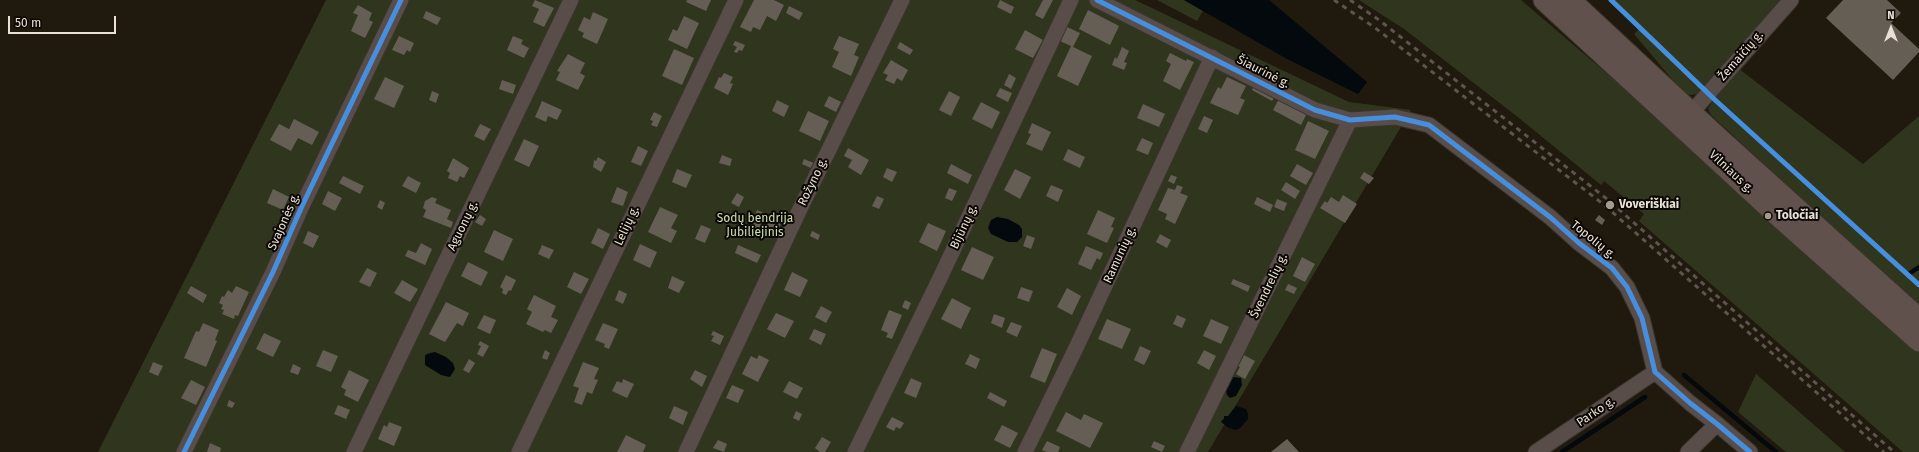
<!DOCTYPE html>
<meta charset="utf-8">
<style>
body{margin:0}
#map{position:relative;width:1919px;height:452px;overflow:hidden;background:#20190e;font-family:"Fira Sans",sans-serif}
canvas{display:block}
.north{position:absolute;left:1871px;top:8px;width:40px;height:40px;-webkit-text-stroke:3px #0b0702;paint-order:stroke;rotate:0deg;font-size:11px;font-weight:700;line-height:16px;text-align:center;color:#e9e1d5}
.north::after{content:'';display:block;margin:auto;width:14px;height:18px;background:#e9e1d5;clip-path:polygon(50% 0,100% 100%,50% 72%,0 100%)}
.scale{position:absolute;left:8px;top:16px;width:108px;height:18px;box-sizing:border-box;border:2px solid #e9e1d5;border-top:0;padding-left:5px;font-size:12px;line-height:14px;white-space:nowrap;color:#e9e1d5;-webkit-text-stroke:3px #0b0702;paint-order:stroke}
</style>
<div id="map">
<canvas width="1919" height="452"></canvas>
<div class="north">N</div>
<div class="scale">50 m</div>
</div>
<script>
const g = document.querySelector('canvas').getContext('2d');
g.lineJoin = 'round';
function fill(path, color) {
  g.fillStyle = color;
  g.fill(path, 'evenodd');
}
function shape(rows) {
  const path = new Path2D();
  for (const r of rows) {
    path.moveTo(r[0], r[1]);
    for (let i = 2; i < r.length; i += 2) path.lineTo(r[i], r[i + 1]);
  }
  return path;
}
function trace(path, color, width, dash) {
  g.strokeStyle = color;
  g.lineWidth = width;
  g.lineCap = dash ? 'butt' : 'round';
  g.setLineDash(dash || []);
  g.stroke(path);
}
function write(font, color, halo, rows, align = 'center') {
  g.font = font + ' "Fira Sans",sans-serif';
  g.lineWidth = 4;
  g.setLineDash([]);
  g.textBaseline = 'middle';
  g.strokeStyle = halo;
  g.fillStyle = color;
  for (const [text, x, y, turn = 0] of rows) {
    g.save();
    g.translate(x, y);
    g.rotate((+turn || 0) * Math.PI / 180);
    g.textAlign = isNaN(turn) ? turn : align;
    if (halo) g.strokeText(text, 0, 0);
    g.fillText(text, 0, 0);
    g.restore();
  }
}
const green = shape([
 [326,0,1135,0,1349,102,1411,110,1208,452,98,452],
 [1157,0,1184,0,1203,11,1197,21],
 [1359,0,1521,0,1686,141,1919,349,1919,452,1903,452,1639,221,1644,214,1604,181,1601,185,1519,118,1404,29],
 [1611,0,1782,0,1730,62,1863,164,1919,116,1919,305,1857,250,1711,115,1708,109,1714,99,1704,89,1697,94,1690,95,1682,91,1634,34,1640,28],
 [1756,374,1845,452,1786,452,1738,412]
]);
const water = shape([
 [1184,0,1269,0,1367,82,1358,94,1287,59],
 [997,217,1008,219,1019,225,1022,229,1022,237,1017,242,1008,242,991,234,988,228,991,220],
 [435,352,446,357,453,363,455,369,450,377,441,375,425,365,425,355,430,353],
 [1233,377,1241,378,1242,385,1236,396,1230,398,1227,395,1226,391],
 [1236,406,1246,409,1248,414,1248,419,1240,428,1236,430,1229,428,1221,422,1222,420,1224,419,1224,416,1228,416]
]);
const stream = shape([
 [1910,273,1919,267],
 [1684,375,1776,452],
 [1562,452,1645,397]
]);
const building = shape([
 [535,0,554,8,544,27,533,22,539,9,532,6],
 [687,0,711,0,706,11,686,2],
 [754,0,774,0,784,5,776,21,767,16,760,30,753,27,751,32,740,27],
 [1000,0,1014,7,1011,14,997,7],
 [1043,0,1053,0,1043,19,1035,15],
 [1843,0,1887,0,1901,13,1891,23,1919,49,1919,52,1893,80,1826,18],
 [358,5,372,13,369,20,373,22,365,38,351,31,358,15,353,13],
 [789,6,803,13,799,20,786,13],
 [1088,10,1119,26,1110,45,1079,29],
 [426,11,441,18,437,25,423,18],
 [593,12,608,19,597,44,582,37,584,33,578,30,584,17,590,20],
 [684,16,699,23,687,49,668,40,673,29,677,31],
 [1067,27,1080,33,1073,47,1092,56,1078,86,1057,76,1071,46,1060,41],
 [1025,30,1043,40,1033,58,1015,49],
 [399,36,414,43,410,52,407,50,404,55,392,50],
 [513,36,523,40,521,44,529,48,524,58,507,50],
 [839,36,859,44,854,55,859,57,851,76,832,67,839,52,833,49],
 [735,41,745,45,742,51,739,50,737,53,734,52,737,47,733,45],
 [900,42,913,50,910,55,897,48],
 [1122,47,1129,51,1124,62,1127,63,1124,70,1112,65,1115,57,1117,59],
 [674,49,694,58,682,85,662,76],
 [1170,53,1186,61,1187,59,1194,62,1180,90,1163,81,1171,64,1166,61],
 [568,54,585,63,580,73,585,76,578,90,556,80,560,72,557,71],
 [891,60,908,70,902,81,897,78,894,84,885,80,888,75,883,73],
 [724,73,733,77,730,83,733,84,728,95,714,88,719,77,721,78],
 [1009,74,1016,78,1011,89,1004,85],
 [385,77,404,86,394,108,374,99],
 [1227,77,1246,86,1240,98,1245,100,1238,115,1210,103,1218,87,1221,89],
 [502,80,516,85,513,94,499,89],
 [1255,84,1276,95,1272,101,1252,90],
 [1000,88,1012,93,1008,102,996,96],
 [432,91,439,94,436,103,429,100],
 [949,91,960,97,951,116,939,110],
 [829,96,841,102,836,112,824,106],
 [1280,97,1308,111,1301,125,1273,110],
 [777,100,789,106,784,117,772,111],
 [542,101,562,110,557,120,548,116,546,122,535,117],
 [981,102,1000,112,992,129,972,119],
 [1143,104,1165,114,1159,127,1137,118],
 [808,111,829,121,820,141,799,131],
 [654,112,662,116,657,127,651,125,653,121,650,120],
 [1204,116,1213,120,1207,133,1198,129],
 [294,119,319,132,312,145,298,138,291,151,270,140,279,124,289,129],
 [1308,121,1329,131,1315,159,1295,150],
 [1032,123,1051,132,1042,151,1026,144,1031,134,1028,133],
 [480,124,491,129,484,141,474,136],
 [1142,138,1153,143,1148,155,1136,150],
 [524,139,539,146,529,167,514,160],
 [638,146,648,151,641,166,631,162],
 [848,148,869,160,861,175,848,167,852,160,844,156],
 [1068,149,1085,157,1080,168,1063,160],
 [722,155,732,159,730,166,719,163],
 [598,157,606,162,601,172,593,167,594,160,596,161],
 [453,158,469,168,464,178,460,176,457,182,448,178,450,173,447,171],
 [804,159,816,164,813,169,802,164],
 [951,164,972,175,968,184,947,173],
 [1297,164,1313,173,1306,185,1290,176],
 [887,168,897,172,892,182,883,177],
 [677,169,692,175,686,188,672,182],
 [1015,169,1031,177,1020,199,1004,190],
 [1364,172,1374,178,1369,184,1360,178],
 [1171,175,1177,177,1174,184,1168,181],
 [343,176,364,186,360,194,339,183],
 [408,176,421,183,416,193,402,186],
 [1286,182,1300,191,1295,199,1281,190],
 [1051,185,1063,190,1058,202,1046,196],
 [1177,185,1183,187,1180,193,1188,196,1175,224,1165,219,1167,214,1158,210,1168,188,1175,190],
 [617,187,628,192,623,206,611,202],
 [949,188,957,191,952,201,945,198],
 [273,189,289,197,283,210,267,203],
 [328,191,342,198,335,211,322,204],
 [737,193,744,197,739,207,731,203],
 [1343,195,1357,204,1345,223,1320,208,1325,201,1327,203,1331,197,1339,202],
 [877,196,884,199,879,209,872,206],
 [432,197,437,199,435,203,451,210,447,219,453,222,451,228,423,217,426,210,423,208,425,201],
 [1257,197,1273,205,1270,212,1254,204],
 [1277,199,1287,203,1284,211,1274,207],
 [380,200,385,203,382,210,377,207],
 [660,207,678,215,671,228,677,231,671,243,648,232],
 [757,210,782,221,775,237,750,226],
 [1098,210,1115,218,1111,227,1114,228,1107,243,1087,234],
 [480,215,486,219,482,226,475,222],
 [1599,215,1605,220,1602,225,1595,220],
 [928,223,946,231,937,251,919,242],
 [701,225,711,229,705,243,695,239],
 [598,228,610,234,603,249,591,243],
 [494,230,513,239,503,261,484,252],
 [308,231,319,236,313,248,303,243],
 [812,231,820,235,818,240,810,236],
 [1160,234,1171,240,1167,248,1156,242],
 [1027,235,1035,238,1031,249,1023,246],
 [421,243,432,249,425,265,405,256,408,250,416,253],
 [640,244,657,252,650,268,633,260],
 [542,245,554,250,549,259,538,254],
 [738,245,761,255,757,263,735,253],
 [1086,246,1103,253,1100,260,1097,258,1091,270,1078,264],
 [972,247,994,257,983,280,961,270],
 [1302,257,1315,264,1305,282,1293,276],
 [468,262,488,272,481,286,461,276],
 [367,268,377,273,370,287,359,282],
 [574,272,589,279,581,294,567,287],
 [792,272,808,280,800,297,784,290],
 [506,275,516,280,511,291,509,290,506,295,502,293,503,289,500,287],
 [672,276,685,282,679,293,668,288],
 [1233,279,1250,286,1248,292,1231,284],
 [402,280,418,289,410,302,394,293],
 [1288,284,1297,288,1294,294,1285,290],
 [191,286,207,295,203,303,187,293],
 [236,286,249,292,238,316,235,315,234,319,222,314,224,310,221,309,223,305,219,303,222,296,224,297,228,290,232,293],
 [1021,287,1033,291,1029,302,1017,298],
 [1067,288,1081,296,1072,315,1057,307],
 [619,290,627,294,623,304,615,300],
 [534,295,556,306,551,317,558,320,551,333,545,330,543,332,526,324,532,312,527,309],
 [952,298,971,308,961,329,941,319],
 [905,300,911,303,908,310,902,307],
 [446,302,469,313,463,326,457,323,445,342,429,334],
 [821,306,832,312,826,323,815,317],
 [889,310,902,315,892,339,886,337,888,333,881,330],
 [776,313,794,321,785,338,767,329],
 [994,314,1005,318,1002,328,991,323],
 [484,315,496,320,490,334,477,328],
 [1177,315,1186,319,1182,328,1173,324],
 [1107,319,1131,329,1122,349,1098,339],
 [1211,319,1229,327,1221,344,1203,336],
 [1011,322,1022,326,1017,337,1006,332],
 [203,323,219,330,215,340,217,341,206,367,184,358,196,331,199,332],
 [603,323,618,329,609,349,604,347,605,344,595,340],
 [814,329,826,334,821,345,809,339],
 [713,331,724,336,720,345,711,341,714,336,711,335],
 [264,333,281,341,273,357,256,349],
 [480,341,489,346,483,357,477,354,481,346,478,345],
 [1140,346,1151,351,1144,365,1134,360],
 [1042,348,1057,354,1045,383,1030,377],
 [323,350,338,356,331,372,316,366],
 [545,350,550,353,547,360,542,358],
 [1204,350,1216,356,1209,370,1197,363],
 [970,354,980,359,976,369,965,364],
 [759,355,769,360,758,382,742,374,751,356,757,359],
 [1244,355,1255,361,1245,379,1236,374,1240,367,1238,366],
 [469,359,475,363,469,373,463,370],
 [153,362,163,366,158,376,149,372],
 [583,362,599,368,594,379,598,380,592,394,587,392,582,405,574,402,579,388,573,386],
 [293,364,301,368,298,375,290,372],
 [349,370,369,380,358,402,344,395,346,390,341,387],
 [695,370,707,376,702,387,690,379],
 [911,378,922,383,916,398,904,393],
 [623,379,634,384,627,398,612,391,617,381,622,383],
 [191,380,205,387,196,405,181,398],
 [789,381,803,388,797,399,783,392],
 [732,385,744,390,738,403,726,398],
 [990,392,1007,401,1004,407,987,398],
 [229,400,235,403,232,408,227,406],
 [338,405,350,410,346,419,334,414],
 [674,406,688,412,683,425,669,418],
 [796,411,802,414,799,421,793,418],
 [1066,412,1081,420,1084,414,1103,423,1090,448,1056,431],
 [892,417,904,423,900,429,896,427,894,431,886,427],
 [389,422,402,427,394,446,378,439,384,425,387,427],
 [1002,425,1018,433,1010,448,994,440],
 [626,435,646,445,643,452,617,452],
 [822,437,831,442,825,452,820,452,815,448],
 [1287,439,1299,452,1271,452],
 [718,440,727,444,724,452,713,448],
 [1047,441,1060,447,1058,452,1047,452,1042,450],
 [1154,441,1165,446,1162,452,1151,447],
 [210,443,221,448,220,452,207,452]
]);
const minor = shape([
 [1097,0,1315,110,1350,120,1395,117,1429,125,1550,217,1579,243,1612,268,1627,287,1642,318,1655,372,1690,403,1717,424,1750,452],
 [1691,113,1791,0],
 [184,452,273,272,302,206,401,0],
 [354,452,571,0],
 [519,452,736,0],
 [686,452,799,211,902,0],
 [855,452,940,278,1071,0],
 [1025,452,1076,348,1212,57],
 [1187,452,1350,120],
 [1536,452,1655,372],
 [1688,452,1717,424]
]);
const highway = shape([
 [1544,0,1774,212,1919,341],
 [1570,0,1715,135,1919,319]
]);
const rail = shape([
 [1334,0,1374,27,1603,204,1884,452],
 [1350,0,1379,20,1607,199,1894,452]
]);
const cycleway = shape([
 [1097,0,1315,110,1350,120,1395,117,1429,125,1550,217,1579,243,1612,268,1627,287,1642,318,1655,372,1690,403,1717,424,1750,452],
 [1611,0,1714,99,1919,285],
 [184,452,273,272,302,206,401,0]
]);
const markers = [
 [1610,205,5,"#a39b8f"],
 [1768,216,4,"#a39b8f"]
];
const streetNames = [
 ["Žemaičių g.",1741,56,-49],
 ["Šiaurinė g.",1263,72,27],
 ["Vilniaus g.",1731,172,43],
 ["Rožyno g.",813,182,-64],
 ["Svajonės g.",284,222,-66],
 ["Aguonų g.",463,226,-64],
 ["Lelijų g.",627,226,-65],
 ["Bijūnų g.",964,227,-65],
 ["Topolių g.",1593,240,39],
 ["Ramunių g.",1120,255,-65],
 ["Švendrelių g.",1269,286,-64],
 ["Parko g.",1596,412,-34]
];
const poiNames = [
 ["Voveriškiai",1619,205],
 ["Toločiai",1776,216]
];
const parkNames = [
 ["Sodų bendrija",755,219],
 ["Jubiliejinis",755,233]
];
fill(green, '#30361e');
fill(water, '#03090c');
trace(stream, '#03090c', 4.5);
fill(building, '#645e55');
trace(minor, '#3a342c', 17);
trace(highway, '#3a342c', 23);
trace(minor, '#584d49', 15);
trace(highway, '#61514c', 21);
trace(rail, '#5c544e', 3, [5, 5]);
trace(cycleway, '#468fdf', 5);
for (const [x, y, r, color] of markers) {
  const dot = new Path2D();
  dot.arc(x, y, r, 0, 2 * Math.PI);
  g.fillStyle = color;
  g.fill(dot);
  trace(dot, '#0b0702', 1.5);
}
write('12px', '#e9e1d5', '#0b0702', streetNames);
write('bold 12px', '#e9e1d5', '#0b0702', poiNames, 'left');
write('12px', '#cbe0a5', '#0b0702', parkNames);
</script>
